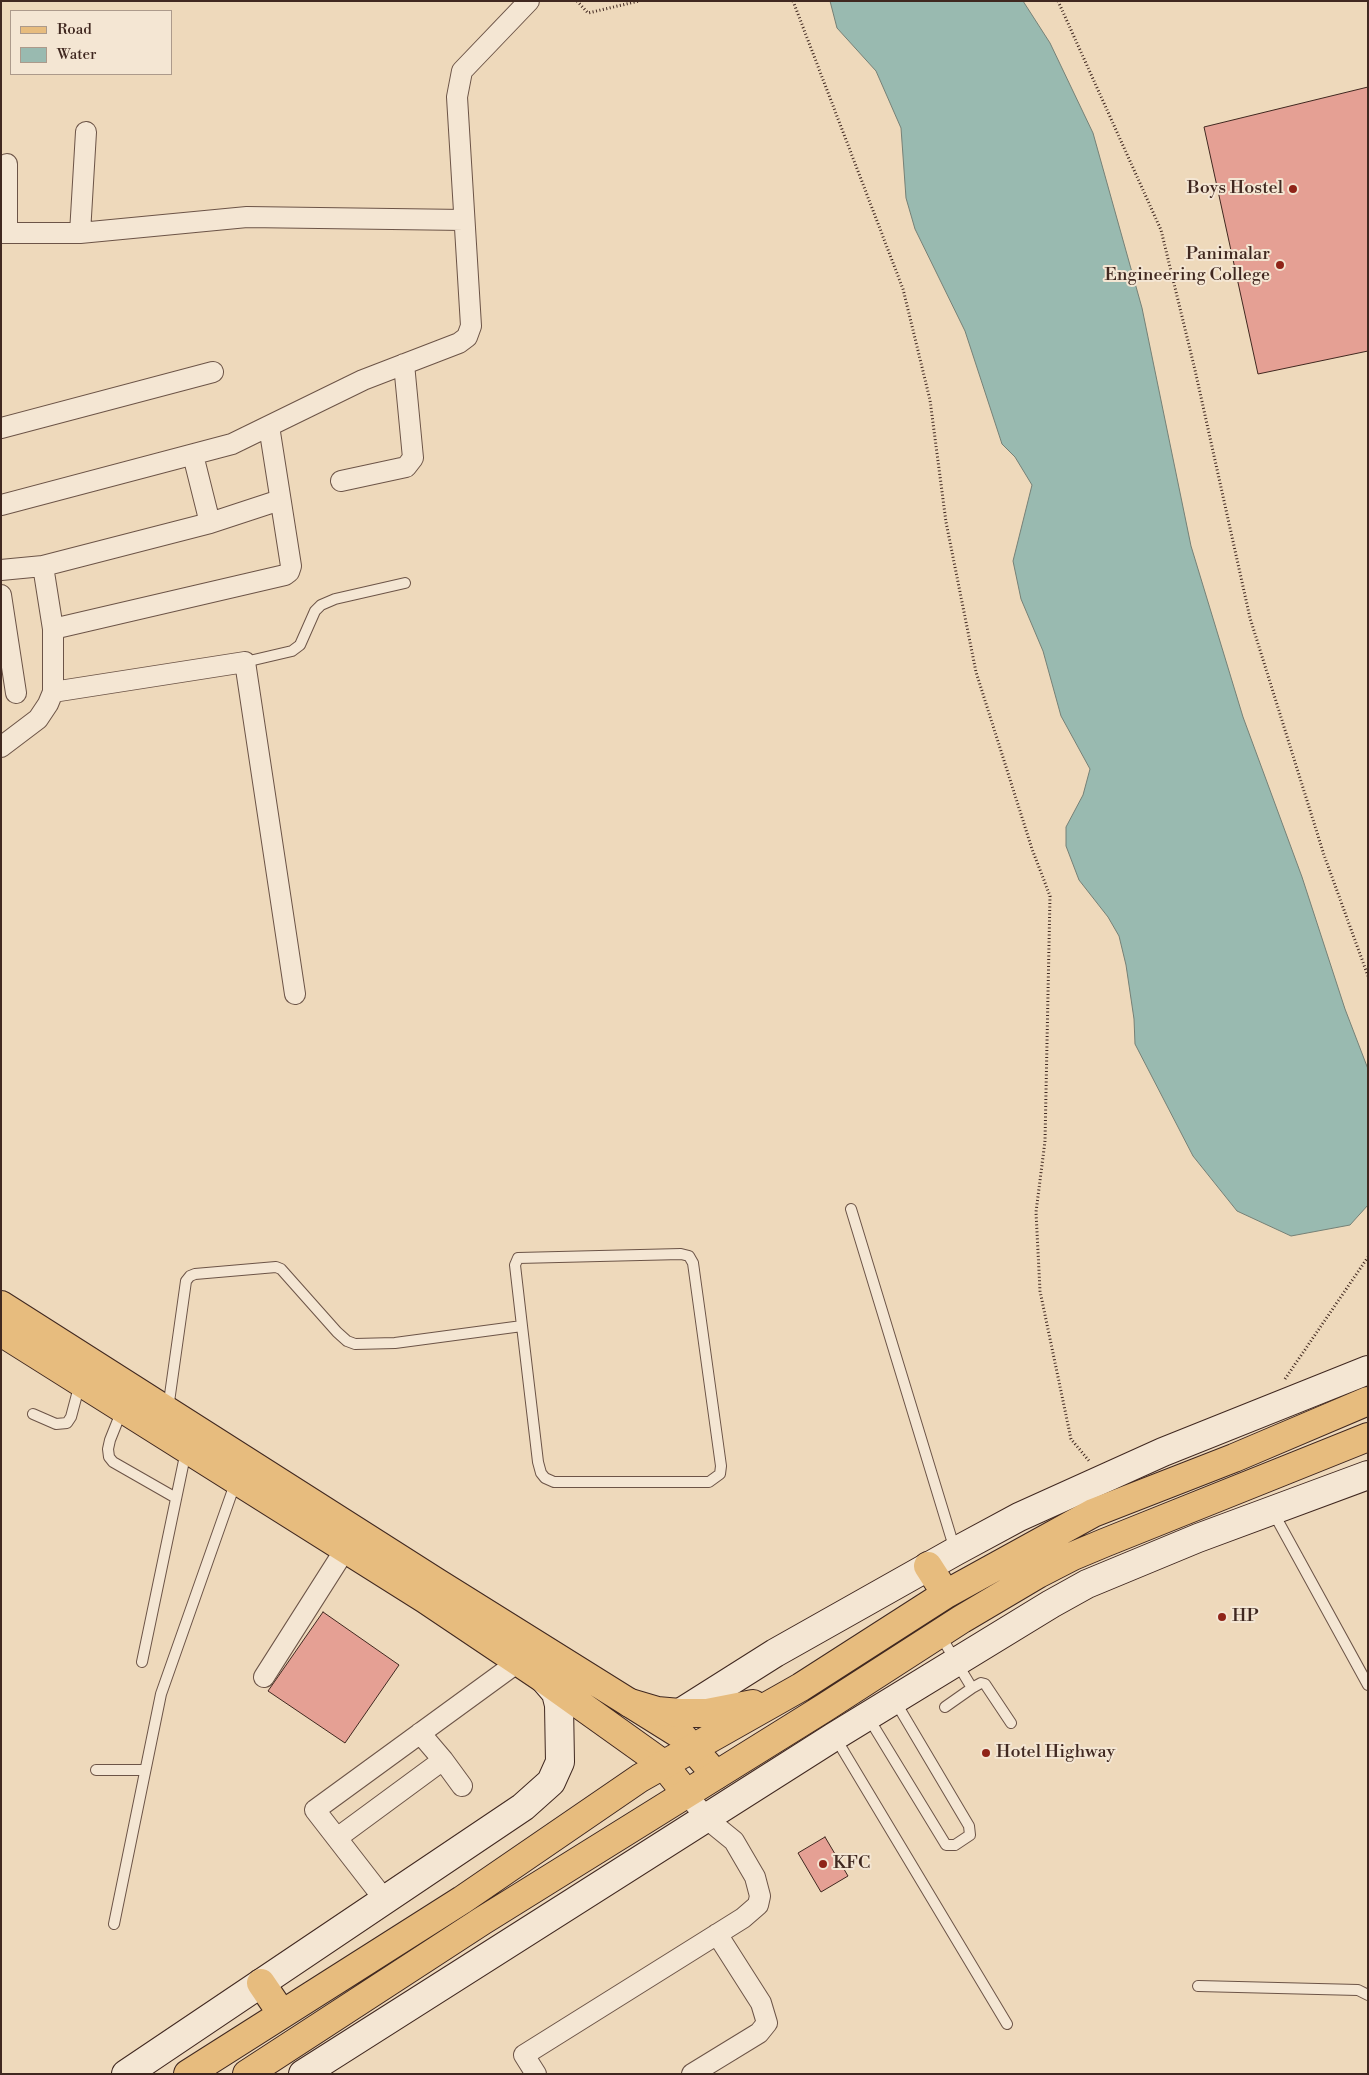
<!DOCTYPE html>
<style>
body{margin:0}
#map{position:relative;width:1369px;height:2075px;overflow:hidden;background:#eed9bb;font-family:"Libre Bodoni",serif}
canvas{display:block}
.frame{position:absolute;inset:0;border:2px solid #402820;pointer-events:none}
.legend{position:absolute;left:10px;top:10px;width:162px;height:65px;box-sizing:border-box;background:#f4e6d3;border:1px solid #ac9a8b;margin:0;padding:6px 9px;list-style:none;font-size:15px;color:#402820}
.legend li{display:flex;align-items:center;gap:10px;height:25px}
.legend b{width:25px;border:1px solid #ac9a8b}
</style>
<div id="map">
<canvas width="1369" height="2075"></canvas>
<div class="frame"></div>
<ul class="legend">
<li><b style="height:6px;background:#e7bc7e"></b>Road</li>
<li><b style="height:14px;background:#99bab0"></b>Water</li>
</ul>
</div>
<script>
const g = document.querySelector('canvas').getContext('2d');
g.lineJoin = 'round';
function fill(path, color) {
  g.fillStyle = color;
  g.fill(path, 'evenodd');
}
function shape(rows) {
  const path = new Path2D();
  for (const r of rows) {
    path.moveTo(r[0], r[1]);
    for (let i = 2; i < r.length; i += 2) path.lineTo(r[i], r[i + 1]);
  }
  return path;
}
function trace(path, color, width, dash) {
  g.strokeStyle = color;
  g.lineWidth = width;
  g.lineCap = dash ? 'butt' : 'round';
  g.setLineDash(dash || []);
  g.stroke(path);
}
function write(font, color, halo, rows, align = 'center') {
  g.font = font + ' "Libre Bodoni",serif';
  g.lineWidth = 4;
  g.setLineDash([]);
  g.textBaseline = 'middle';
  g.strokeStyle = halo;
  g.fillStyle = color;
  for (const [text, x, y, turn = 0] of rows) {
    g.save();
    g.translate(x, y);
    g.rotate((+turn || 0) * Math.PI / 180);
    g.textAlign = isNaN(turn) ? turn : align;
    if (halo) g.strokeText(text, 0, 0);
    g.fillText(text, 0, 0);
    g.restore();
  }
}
const water = shape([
 [830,1,1023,1,1050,43,1093,133,1142,308,1191,546,1243,717,1302,877,1345,1009,1368,1069,1368,1205,1350,1225,1291,1236,1237,1211,1193,1156,1135,1044,1134,1019,1126,965,1119,936,1108,917,1079,880,1066,846,1066,827,1083,795,1090,769,1061,716,1043,651,1021,599,1013,561,1032,485,1015,457,1002,444,965,331,915,229,906,198,901,128,876,71,837,28,830,1]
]);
const building = shape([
 [1368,87,1368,351,1258,374,1204,127,1368,87],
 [323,1612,399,1665,345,1743,268,1691,323,1612],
 [825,1837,848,1876,821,1892,798,1853,825,1837]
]);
const path = shape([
 [577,1,588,13,639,1],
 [793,1,903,289,930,400,946,522,976,672,1032,849,1050,896,1045,1141,1036,1212,1040,1291,1071,1439,1090,1462],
 [1058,1,1161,230,1195,370,1250,618,1324,855,1368,976],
 [1285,1379,1368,1257]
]);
const lane = shape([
 [245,662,292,651,300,645,315,611,321,605,335,599,405,583],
 [851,1209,955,1550],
 [168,1409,186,1281,190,1276,195,1274,276,1267,281,1269,337,1332,347,1341,355,1344,395,1343,522,1326,538,1462,541,1473,545,1478,554,1482,709,1482,720,1474,721,1466,693,1263,689,1256,681,1254,518,1258,515,1265,522,1326],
 [122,1410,110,1440,108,1449,109,1457,113,1462,176,1498],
 [33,1414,56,1424,67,1423,71,1417,80,1383],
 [1273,1512,1368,1685],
 [940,1635,972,1688,981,1683,985,1684,1011,1723],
 [142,1662,186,1451],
 [945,1707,972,1688],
 [868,1717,946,1845,955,1845,970,1835,969,1826,895,1701],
 [835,1737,1007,2024],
 [96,1770,145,1770],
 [114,1924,161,1694,236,1481],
 [1198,1986,1358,1990,1368,1995]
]);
const street = shape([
 [1,233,80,233,247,217,464,220],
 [7,233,7,164],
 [80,233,86,132],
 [1,428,213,372],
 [193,455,210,523],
 [341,481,406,467,413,458,404,364],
 [1,505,232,444,363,380,459,343,467,337,471,326,457,97,462,71,529,1],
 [1,570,43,566],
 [1,595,16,693],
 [53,629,285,575,289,572,291,566,269,426],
 [53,692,245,662,295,994],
 [1,747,38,719,48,704,53,692,53,629,43,566,210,523,280,500],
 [264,1677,353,1537],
 [443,1760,462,1786],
 [337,1838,443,1760,420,1733],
 [384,1899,315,1810,518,1662],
 [536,2074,524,2055,743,1918,758,1905,760,1896,755,1877,734,1841,707,1819,686,1793],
 [692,2074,759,2033,767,2023,761,2003,717,1934]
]);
const secondary = shape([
 [680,1713,775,1653,956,1551,1019,1517,1163,1452,1368,1370],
 [126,2074,523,1807,551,1782,560,1762,559,1705,556,1693,544,1679],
 [303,2074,835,1736,1051,1604,1087,1584,1198,1538,1368,1475]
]);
const primary = shape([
 [1,1305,436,1582,681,1735,716,1775],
 [1,1332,425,1599,544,1679,663,1764,686,1793]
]);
const highway = shape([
 [928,1566,946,1594],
 [630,1703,657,1711,680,1713,707,1713,753,1704],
 [261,1983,282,2014],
 [188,2074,462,1900,640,1778,801,1687,946,1594,1093,1513,1234,1458,1368,1401],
 [247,2074,482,1921,824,1708,962,1619,1038,1574,1073,1556,1104,1543,1368,1437]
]);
const markers = [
 [1293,189,5,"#8f2418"],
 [1280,265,5,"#8f2418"],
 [1222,1617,5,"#8f2418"],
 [986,1753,5,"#8f2418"],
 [823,1864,5,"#8f2418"]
];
const poiNames = [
 ["Boys Hostel",1283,189,"right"],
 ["Panimalar",1270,255,"right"],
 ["Engineering College",1270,276,"right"],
 ["HP",1232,1617],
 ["Hotel Highway",996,1753],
 ["KFC",833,1864]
];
fill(water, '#99bab0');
trace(water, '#758076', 1);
fill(building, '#e5a094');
trace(building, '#402820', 1);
trace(lane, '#6c5447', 12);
trace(street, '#6c5447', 22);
trace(secondary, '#402820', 30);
trace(primary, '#402820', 30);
trace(highway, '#402820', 30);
trace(path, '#402820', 3, [1, 2.5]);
trace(lane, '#f4e6d3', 10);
trace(street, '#f4e6d3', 20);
trace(secondary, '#f4e6d3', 28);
trace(primary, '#e7bc7e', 28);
trace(highway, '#e7bc7e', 28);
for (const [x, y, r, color] of markers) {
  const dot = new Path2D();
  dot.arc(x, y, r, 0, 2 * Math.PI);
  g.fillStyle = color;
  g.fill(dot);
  trace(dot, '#f4e6d3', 2);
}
write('18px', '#402820', '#f4e6d3', poiNames, 'left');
</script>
